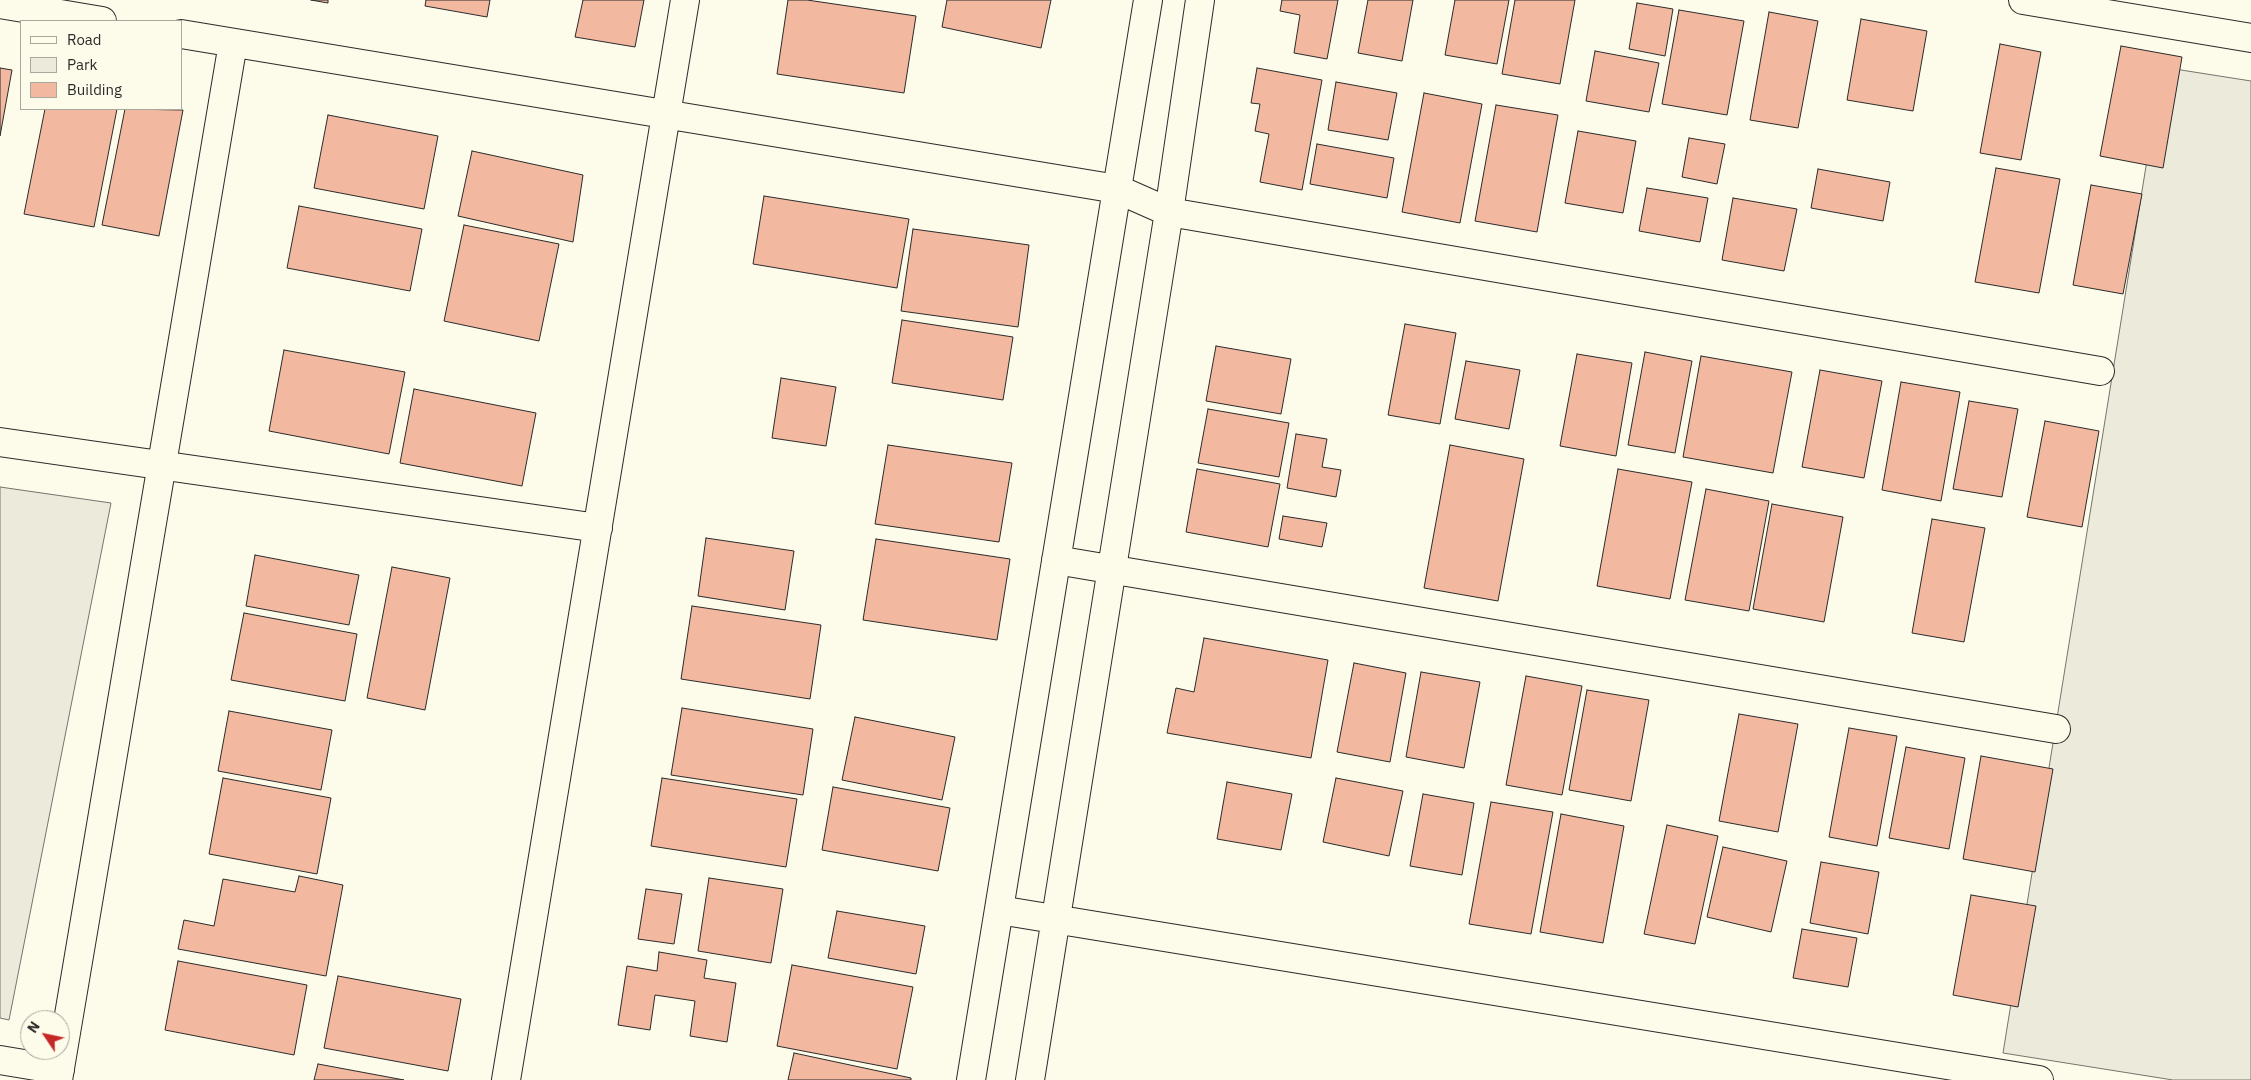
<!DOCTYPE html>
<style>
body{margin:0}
#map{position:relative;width:2251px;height:1080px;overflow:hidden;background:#fdfbea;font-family:"IBM Plex Sans",sans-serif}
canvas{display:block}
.legend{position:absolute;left:20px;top:20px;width:162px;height:90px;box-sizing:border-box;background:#fdfbea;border:1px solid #a9a89e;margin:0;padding:6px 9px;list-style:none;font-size:15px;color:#2b2b2b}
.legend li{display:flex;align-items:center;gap:10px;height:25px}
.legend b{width:25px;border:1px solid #a9a89e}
.north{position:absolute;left:20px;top:1010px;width:50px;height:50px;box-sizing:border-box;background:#fdfbea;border:1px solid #a9a89e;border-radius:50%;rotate:304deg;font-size:14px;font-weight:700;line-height:20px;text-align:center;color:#2b2b2b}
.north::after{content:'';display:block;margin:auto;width:18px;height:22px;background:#c62828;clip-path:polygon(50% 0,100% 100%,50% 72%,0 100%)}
</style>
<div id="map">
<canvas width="2251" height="1080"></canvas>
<ul class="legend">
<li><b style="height:6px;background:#fdfbea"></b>Road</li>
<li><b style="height:14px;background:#ecebdb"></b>Park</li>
<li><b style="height:14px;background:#f2b8a0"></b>Building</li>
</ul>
<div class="north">N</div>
</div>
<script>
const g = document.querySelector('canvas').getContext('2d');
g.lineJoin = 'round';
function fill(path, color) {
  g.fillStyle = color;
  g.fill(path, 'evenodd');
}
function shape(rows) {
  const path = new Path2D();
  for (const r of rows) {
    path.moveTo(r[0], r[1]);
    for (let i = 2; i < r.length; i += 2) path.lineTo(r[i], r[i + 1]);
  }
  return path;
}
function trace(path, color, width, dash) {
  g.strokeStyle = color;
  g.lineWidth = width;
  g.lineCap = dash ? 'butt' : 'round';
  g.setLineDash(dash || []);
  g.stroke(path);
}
const green = shape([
 [2162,67,2251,81,2251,1080,2173,1080,2003,1053,2162,67],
 [0,487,111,503,9,1020,0,1018,0,487]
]);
const building = shape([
 [311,0,328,0,328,3,311,0],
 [426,0,490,0,487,17,425,6,426,0],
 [583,0,644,0,635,47,575,37,583,0],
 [788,0,807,0,916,16,904,93,777,74,788,0],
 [947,0,1051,0,1041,48,942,27,947,0],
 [1282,0,1338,0,1327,59,1294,53,1300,15,1280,11,1282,0],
 [1368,0,1413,0,1402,61,1358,53,1368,0],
 [1455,0,1509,0,1497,64,1445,55,1455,0],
 [1515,0,1575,0,1560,84,1502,74,1515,0],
 [1637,3,1673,9,1665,56,1629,49,1637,3],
 [1679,10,1744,21,1727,115,1662,104,1679,10],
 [1769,12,1818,21,1798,128,1750,120,1769,12],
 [1861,19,1927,31,1913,111,1847,100,1861,19],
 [2000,44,2041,52,2021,160,1980,153,2000,44],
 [2121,46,2182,57,2163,168,2100,156,2121,46],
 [1595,51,1659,63,1649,112,1586,101,1595,51],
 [0,68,12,70,0,136,0,68],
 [1257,68,1322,80,1302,190,1260,182,1269,134,1255,131,1260,104,1251,103,1257,68],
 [1336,82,1397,93,1388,140,1328,130,1336,82],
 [1424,93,1482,104,1460,223,1402,212,1424,93],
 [1496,105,1558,115,1537,232,1475,221,1496,105],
 [45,109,117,109,94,227,24,214,45,109],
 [125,109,183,110,159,236,102,225,125,109],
 [328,115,438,136,424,209,314,188,328,115],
 [1578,131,1636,141,1623,213,1565,203,1578,131],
 [1689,138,1725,144,1717,184,1682,177,1689,138],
 [1317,144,1394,158,1387,198,1310,184,1317,144],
 [472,151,583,175,573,242,458,216,472,151],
 [1996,168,2060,179,2039,293,1975,282,1996,168],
 [1818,169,1890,182,1883,221,1811,208,1818,169],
 [2091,185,2142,194,2123,294,2073,285,2091,185],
 [1647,188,1708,198,1700,242,1639,231,1647,188],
 [764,196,909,219,897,288,753,264,764,196],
 [1733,198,1797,209,1784,271,1722,260,1733,198],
 [299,206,422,229,410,291,287,268,299,206],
 [464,225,559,244,539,341,444,321,464,225],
 [913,229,1029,245,1018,327,901,311,913,229],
 [902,320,1013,337,1003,400,892,383,902,320],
 [1405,324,1456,333,1440,424,1388,415,1405,324],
 [1216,346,1291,359,1281,414,1206,401,1216,346],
 [284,350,405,372,389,454,269,431,284,350],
 [1645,352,1692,361,1675,453,1628,445,1645,352],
 [1577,354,1632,363,1616,456,1560,446,1577,354],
 [1701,356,1792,372,1773,473,1683,457,1701,356],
 [1466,361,1520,370,1509,429,1455,419,1466,361],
 [1820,370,1882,381,1864,478,1802,467,1820,370],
 [781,378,836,387,826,446,772,438,781,378],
 [1901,382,1960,392,1941,501,1882,490,1901,382],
 [414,389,536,413,522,486,400,463,414,389],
 [1969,401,2018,409,2002,497,1953,489,1969,401],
 [1208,409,1289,423,1279,477,1198,463,1208,409],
 [2045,421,2099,431,2082,527,2027,517,2045,421],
 [1296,434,1327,439,1322,467,1341,470,1336,497,1287,488,1296,434],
 [888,445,1012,463,999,542,875,524,888,445],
 [1450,445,1524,459,1498,601,1424,588,1450,445],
 [1197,469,1280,484,1268,547,1186,532,1197,469],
 [1618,469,1692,482,1670,599,1597,586,1618,469],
 [1706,489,1769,501,1749,611,1685,600,1706,489],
 [1772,504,1843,517,1824,622,1753,609,1772,504],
 [1283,516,1327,523,1322,547,1279,539,1283,516],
 [1932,519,1985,528,1964,642,1912,633,1932,519],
 [706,538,794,551,785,610,698,596,706,538],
 [876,539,1010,559,997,640,863,620,876,539],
 [255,555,359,575,349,625,246,606,255,555],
 [392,567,450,578,425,710,367,698,392,567],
 [692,606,821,625,810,699,681,679,692,606],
 [244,613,357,634,345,701,231,680,244,613],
 [1204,638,1328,660,1311,758,1167,733,1176,688,1194,692,1204,638],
 [1354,663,1406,673,1390,762,1337,752,1354,663],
 [1421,672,1480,682,1464,768,1406,757,1421,672],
 [1526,676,1582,686,1562,795,1506,785,1526,676],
 [1587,690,1649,700,1631,801,1569,790,1587,690],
 [682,708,813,729,803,795,671,775,682,708],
 [229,711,332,730,321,790,218,771,229,711],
 [1739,714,1798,724,1778,832,1719,821,1739,714],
 [855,717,955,737,942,800,842,780,855,717],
 [1849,728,1897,736,1877,846,1829,837,1849,728],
 [1906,747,1965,758,1949,849,1889,838,1906,747],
 [1981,756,2053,769,2035,872,1963,859,1981,756],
 [223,778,331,798,317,874,209,854,223,778],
 [662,778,797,799,786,867,651,846,662,778],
 [1336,778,1403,791,1389,856,1323,842,1336,778],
 [1227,782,1292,794,1281,850,1217,839,1227,782],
 [833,787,950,808,938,871,822,850,833,787],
 [1423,794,1474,803,1462,875,1410,866,1423,794],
 [1491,802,1553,812,1531,934,1469,924,1491,802],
 [1561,814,1624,826,1603,943,1540,932,1561,814],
 [1667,825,1718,836,1695,944,1644,934,1667,825],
 [1723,847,1787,861,1771,932,1707,917,1723,847],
 [1821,862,1879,872,1868,934,1810,923,1821,862],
 [299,876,343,885,326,976,178,949,184,920,214,926,223,879,295,892,299,876],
 [709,878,783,889,771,963,698,951,709,878],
 [646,889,682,894,674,944,638,939,646,889],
 [1971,895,2036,906,2018,1007,1953,995,1971,895],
 [837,911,925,926,916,974,828,958,837,911],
 [1802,929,1857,938,1848,987,1793,978,1802,929],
 [659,952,707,960,704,978,736,983,727,1042,690,1036,695,1001,655,995,650,1030,618,1025,627,966,657,971,659,952],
 [178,961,307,985,294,1055,165,1030,178,961],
 [792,965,913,987,897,1069,777,1046,792,965],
 [338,976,461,999,448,1071,324,1048,338,976],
 [794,1053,911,1078,911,1080,788,1080,794,1053],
 [318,1064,404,1080,314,1080,318,1064]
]);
const minor = shape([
 [2023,0,2251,38],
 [0,4,102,21],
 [181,34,1117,189,1169,212,2100,371],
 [0,442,598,528],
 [1056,560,2056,729],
 [999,910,2039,1080],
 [0,1060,60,1070],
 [58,1080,233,43],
 [506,1080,685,0],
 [971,1080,1148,0],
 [1030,1080,1169,212,1200,0]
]);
fill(green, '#ecebdb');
trace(green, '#74746e', 1);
fill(building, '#f2b8a0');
trace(building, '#2b2b2b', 1);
trace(minor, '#2b2b2b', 30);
trace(minor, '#fdfbea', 28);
</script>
